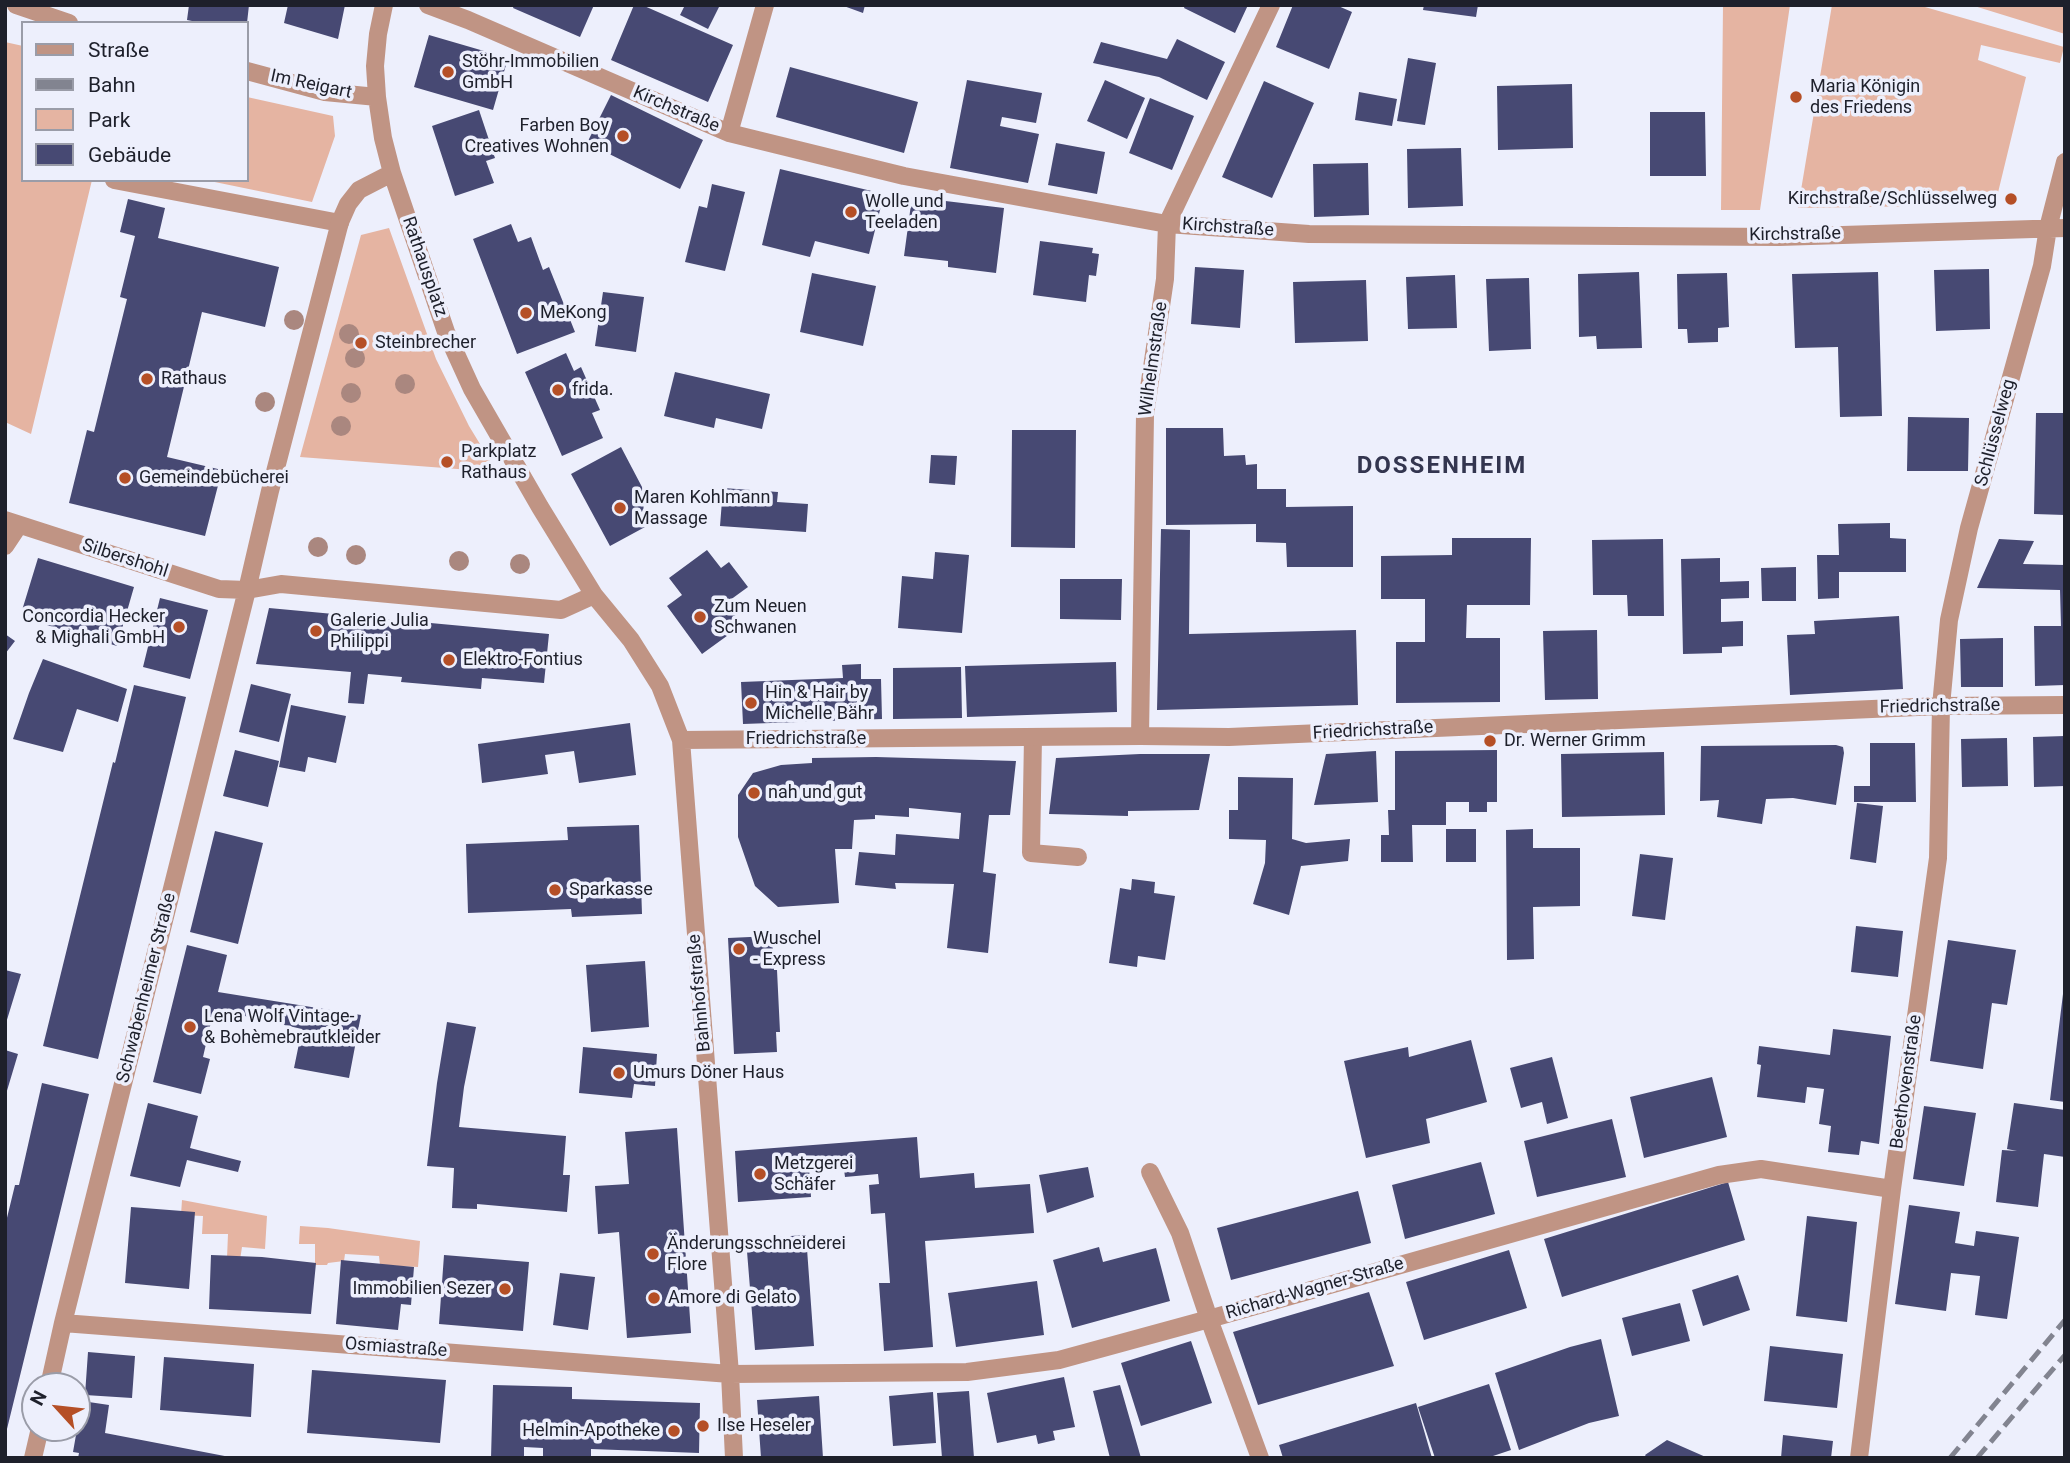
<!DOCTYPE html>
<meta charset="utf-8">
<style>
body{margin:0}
#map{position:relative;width:2070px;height:1463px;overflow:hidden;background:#edeffc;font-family:Roboto,sans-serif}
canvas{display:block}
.frame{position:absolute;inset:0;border:7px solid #1e202b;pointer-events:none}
.legend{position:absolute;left:21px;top:21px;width:228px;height:161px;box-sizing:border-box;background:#edeffc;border:2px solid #9a9ca8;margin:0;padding:9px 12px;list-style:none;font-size:21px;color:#1e202b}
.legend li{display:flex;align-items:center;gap:14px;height:35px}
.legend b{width:35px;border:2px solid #9a9ca8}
.north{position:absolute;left:21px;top:1372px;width:70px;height:70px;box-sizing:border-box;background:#edeffc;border:2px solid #9a9ca8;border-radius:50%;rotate:297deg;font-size:19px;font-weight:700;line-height:28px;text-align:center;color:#1e202b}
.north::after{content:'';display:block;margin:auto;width:24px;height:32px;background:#b54f26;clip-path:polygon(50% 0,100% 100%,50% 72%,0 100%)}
</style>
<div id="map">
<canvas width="2070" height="1463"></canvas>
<div class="frame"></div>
<ul class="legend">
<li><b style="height:9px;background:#c09484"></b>Straße</li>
<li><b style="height:9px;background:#828490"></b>Bahn</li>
<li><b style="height:19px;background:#e5b4a2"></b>Park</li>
<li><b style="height:19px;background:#474973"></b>Gebäude</li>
</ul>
<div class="north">N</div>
</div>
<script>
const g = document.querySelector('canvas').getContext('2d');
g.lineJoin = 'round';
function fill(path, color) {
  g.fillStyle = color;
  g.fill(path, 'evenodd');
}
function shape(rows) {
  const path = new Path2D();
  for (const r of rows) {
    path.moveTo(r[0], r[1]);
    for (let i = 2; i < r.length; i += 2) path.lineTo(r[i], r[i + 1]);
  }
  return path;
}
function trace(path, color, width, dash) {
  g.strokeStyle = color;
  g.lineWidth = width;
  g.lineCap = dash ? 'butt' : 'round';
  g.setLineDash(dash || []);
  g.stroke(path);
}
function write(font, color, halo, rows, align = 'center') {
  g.font = font + ' Roboto,sans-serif';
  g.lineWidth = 7;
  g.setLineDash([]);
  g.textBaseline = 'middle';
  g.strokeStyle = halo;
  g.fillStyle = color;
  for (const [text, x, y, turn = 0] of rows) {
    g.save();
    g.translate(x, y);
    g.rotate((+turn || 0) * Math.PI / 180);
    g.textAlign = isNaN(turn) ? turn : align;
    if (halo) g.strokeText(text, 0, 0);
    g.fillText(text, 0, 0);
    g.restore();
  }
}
const green = shape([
 [1723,5,1790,5,1760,210,1721,210],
 [1832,5,1918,5,2064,47,2060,63,1981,45,1978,60,2026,77,1995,205,1798,208],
 [1971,5,2065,5,2065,34],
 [5,42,23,46,23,180,92,180,31,434,5,422],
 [247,97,333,116,335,136,312,202,205,180,247,180],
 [389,228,436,359,469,426,497,472,300,457,361,235],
 [182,1200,267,1216,265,1249,242,1247,240,1260,227,1258,228,1234,202,1234,203,1216,181,1215],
 [300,1226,328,1228,420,1241,418,1267,380,1265,379,1256,345,1254,344,1261,328,1263,327,1265,315,1265,315,1244,299,1244]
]);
const building = shape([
 [189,5,249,5,247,23,202,23,187,20],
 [288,5,345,5,338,39,284,23],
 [514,5,594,5,580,37,513,8],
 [634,5,642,5,733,45,708,102,611,60],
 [685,5,720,5,708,29,680,15],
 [841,5,865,5,863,13],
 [1185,5,1248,5,1235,33,1184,8],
 [1293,5,1336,5,1352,12,1329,69,1276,47],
 [1424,5,1478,5,1476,17,1423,10],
 [429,35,508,58,493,110,414,87],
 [1177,39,1225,62,1207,100,1159,77,1093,63,1101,42,1167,59],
 [1408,58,1436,63,1425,125,1397,121],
 [790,67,918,102,904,153,776,117],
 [967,80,1042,93,1036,123,1002,117,1000,126,1039,134,1028,183,950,168],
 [1105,80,1145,98,1127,139,1087,121],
 [1264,81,1314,103,1272,198,1222,177],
 [1572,84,1573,148,1498,150,1497,86],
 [1359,92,1397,99,1392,126,1355,120],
 [611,95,703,140,680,189,587,143],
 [1150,98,1194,116,1172,170,1129,153],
 [479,110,495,158,486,161,494,183,455,196,432,126],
 [1650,112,1705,112,1706,176,1650,176],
 [1056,143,1105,152,1097,194,1048,185],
 [1461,148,1463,206,1408,208,1407,149],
 [1368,163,1369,215,1314,217,1313,164],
 [780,169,884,194,869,254,815,241,810,257,762,245],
 [712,184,745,192,725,271,685,262,699,206,707,208],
 [912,197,1004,208,996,273,948,267,948,261,904,256],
 [128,199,165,208,158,238,279,267,265,327,202,312,167,457,222,470,205,536,69,503,87,430,94,432,127,299,120,297,135,236,120,232],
 [511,224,518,242,531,237,543,270,549,267,575,332,517,354,473,239],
 [1040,241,1093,248,1092,253,1099,254,1096,276,1089,275,1086,302,1033,295],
 [1195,267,1244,270,1240,328,1191,324],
 [1989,269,1990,329,1936,331,1934,270],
 [1639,272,1642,348,1597,349,1596,336,1579,337,1578,274],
 [1878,272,1882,416,1840,417,1838,347,1795,348,1792,274],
 [812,273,876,286,863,346,800,332],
 [1727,273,1729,327,1718,328,1718,342,1688,343,1687,329,1678,329,1677,274],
 [1455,275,1457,328,1408,329,1406,277],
 [1529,278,1531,349,1489,351,1486,279],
 [1366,280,1368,341,1295,343,1293,282],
 [603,292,644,297,636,352,595,346],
 [566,353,574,371,581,367,600,410,592,413,603,438,562,456,525,372],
 [675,372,770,394,762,429,716,418,714,428,664,416],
 [2036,413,2065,413,2065,515,2034,514],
 [1908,417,1969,418,1968,471,1907,471],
 [1166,428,1223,428,1224,456,1245,455,1246,465,1257,464,1257,489,1286,489,1286,507,1353,506,1353,567,1287,567,1286,543,1256,542,1256,524,1166,525],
 [1012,430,1076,430,1075,548,1011,547],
 [621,447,642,487,645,527,610,546,571,474],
 [931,455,957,456,955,485,929,483],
 [723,488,778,492,777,502,808,504,806,532,720,526],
 [1890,523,1890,538,1906,539,1906,572,1839,572,1839,598,1818,599,1817,555,1839,555,1838,524],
 [1161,529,1190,530,1189,634,1356,630,1358,705,1157,710],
 [1452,538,1531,538,1530,605,1467,605,1466,638,1500,638,1500,702,1396,703,1396,642,1425,642,1425,599,1381,599,1381,556,1452,555],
 [1663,539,1664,616,1628,616,1627,595,1593,595,1592,540],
 [1999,539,2034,541,2023,564,2065,565,2065,685,2035,686,2034,626,2061,626,2060,590,1977,588],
 [707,550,721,568,729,562,748,587,726,603,742,625,702,654,667,606,682,595,669,578],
 [935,552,969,555,962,633,898,628,902,576,933,579],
 [38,558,134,587,117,646,20,617],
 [1720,558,1720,582,1749,581,1749,598,1721,599,1721,622,1743,621,1743,646,1722,647,1722,653,1683,654,1681,559],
 [1796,567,1796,601,1762,601,1761,568],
 [1060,579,1122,579,1121,620,1060,619],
 [160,598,208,610,190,679,143,667],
 [269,608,549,634,544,683,482,678,481,689,401,682,402,677,368,674,364,704,348,703,351,672,256,664],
 [1899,616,1903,689,1790,695,1787,635,1815,634,1814,621],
 [1597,630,1598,699,1545,700,1543,631],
 [5,634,15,641,5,654],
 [2003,638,2003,687,1961,687,1960,639],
 [43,659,127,689,118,722,77,709,63,752,13,739,29,693],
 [1116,662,1117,712,967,717,965,666],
 [861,664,861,679,881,679,882,719,743,724,741,682,843,678,842,665],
 [961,667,962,718,893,719,893,668],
 [251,684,291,694,279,742,239,732],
 [134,685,186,697,98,1059,43,1046,113,762,115,763],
 [291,705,346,716,336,763,308,757,305,772,279,767],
 [630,723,636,775,579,783,574,751,545,755,548,774,482,783,478,744],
 [2065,736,2065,786,2034,787,2033,737],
 [2007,738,2008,786,1962,787,1961,739],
 [1870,743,1915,743,1916,802,1854,802,1854,786,1870,786],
 [1836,745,1843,747,1844,753,1836,805,1793,798,1766,799,1762,824,1717,817,1719,800,1700,801,1701,746],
 [235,750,279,761,268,807,223,796],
 [1497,750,1497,802,1487,802,1487,812,1469,812,1469,802,1446,802,1446,825,1412,825,1413,862,1381,862,1381,835,1389,835,1388,810,1395,810,1395,751],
 [1376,751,1378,802,1314,805,1326,754],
 [1664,752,1665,815,1562,817,1561,754],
 [1140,754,1210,754,1199,810,1128,811,1128,816,1049,814,1056,758],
 [876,757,1016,761,1010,815,989,815,983,872,996,874,988,953,947,948,954,884,895,883,896,889,855,885,859,852,895,855,896,834,959,839,961,813,909,808,909,817,875,815,875,819,854,820,852,849,835,849,839,903,778,907,755,886,738,837,738,795,753,773,781,765,812,763,812,758],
 [1238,777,1293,778,1292,839,1306,843,1350,839,1348,861,1301,866,1289,915,1253,904,1265,863,1266,840,1229,839,1229,810,1238,810],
 [1857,803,1883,806,1876,863,1850,859],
 [639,825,642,914,572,917,571,909,468,913,466,844,568,840,567,827],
 [1446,829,1476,829,1476,862,1446,862],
 [1533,829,1533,848,1580,848,1580,906,1533,907,1534,959,1507,960,1506,830],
 [215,831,263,843,238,944,190,932],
 [1640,854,1673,858,1665,920,1632,916],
 [1132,879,1155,882,1154,893,1175,896,1165,960,1138,956,1137,967,1109,963,1120,888,1131,890],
 [1856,926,1903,931,1898,977,1851,972],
 [772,936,774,970,777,970,780,1032,776,1032,777,1052,734,1054,728,938],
 [1948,940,2016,950,2007,1005,1992,1003,1983,1069,1930,1061],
 [187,945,227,955,218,992,361,1015,349,1078,294,1068,302,1029,214,1009,203,1057,210,1059,201,1094,153,1082],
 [645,961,649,1027,591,1032,586,965],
 [5,970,21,974,6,1023,5,1023],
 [2063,994,2065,994,2065,1102,2050,1100],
 [447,1022,476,1027,464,1087,459,1127,566,1136,563,1175,570,1175,567,1212,477,1204,477,1209,452,1208,454,1168,427,1166,437,1083],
 [1833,1029,1891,1036,1879,1144,1861,1141,1859,1155,1828,1152,1831,1126,1819,1124,1824,1089,1807,1087,1805,1103,1757,1097,1761,1065,1757,1064,1759,1046,1830,1055],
 [1471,1040,1487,1102,1426,1119,1430,1143,1366,1158,1344,1061,1408,1047,1409,1057],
 [583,1047,657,1054,655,1086,634,1084,632,1098,579,1093],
 [5,1050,18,1054,6,1094,5,1094],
 [1552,1057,1568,1118,1547,1124,1542,1102,1521,1108,1510,1068],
 [1712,1077,1727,1137,1644,1158,1630,1097],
 [42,1083,89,1094,6,1433,5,1253,7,1245,5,1245,5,1226,15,1185,19,1185],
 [148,1103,198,1116,190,1148,241,1161,238,1172,187,1160,180,1187,130,1176],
 [2014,1103,2065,1110,2065,1157,2044,1154,2038,1207,1996,1202,2002,1150,2017,1151,2007,1149],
 [1924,1106,1976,1113,1964,1186,1913,1179],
 [1612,1119,1626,1177,1537,1197,1524,1141],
 [677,1128,691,1333,627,1338,619,1232,598,1234,595,1186,629,1184,625,1132],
 [917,1137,920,1178,974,1173,975,1188,1030,1184,1034,1233,925,1241,933,1347,884,1351,879,1283,890,1283,885,1213,871,1214,869,1185,879,1184,878,1174,845,1177,843,1162,809,1165,811,1197,738,1202,735,1151],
 [1481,1162,1495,1214,1405,1239,1392,1185],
 [1088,1167,1094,1197,1047,1213,1039,1175],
 [1728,1182,1745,1240,1562,1297,1544,1239],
 [1358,1191,1371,1243,1231,1280,1217,1228],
 [1909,1205,1960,1212,1955,1243,1974,1246,1976,1231,2019,1237,2007,1319,1975,1315,1980,1276,1951,1273,1946,1311,1895,1304],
 [131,1207,195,1212,189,1289,125,1283],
 [1807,1216,1857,1222,1847,1322,1796,1316],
 [806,1235,814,1346,755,1350,746,1239],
 [1099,1247,1103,1262,1156,1248,1170,1301,1072,1328,1053,1260],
 [1509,1250,1527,1308,1424,1340,1406,1282],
 [211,1255,262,1257,316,1263,311,1314,209,1309],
 [444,1255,529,1262,523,1331,439,1324],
 [341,1260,414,1267,411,1305,401,1304,398,1330,336,1324],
 [560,1273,595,1277,588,1330,553,1325],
 [1738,1275,1750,1310,1703,1326,1692,1290],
 [1037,1281,1044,1335,956,1347,948,1293],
 [1369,1292,1394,1366,1258,1405,1233,1332],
 [1680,1303,1690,1341,1632,1356,1622,1318],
 [1601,1339,1619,1416,1589,1423,1519,1450,1495,1373,1570,1347],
 [1191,1341,1212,1403,1141,1426,1121,1363],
 [1770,1346,1843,1354,1837,1408,1764,1401],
 [88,1352,135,1356,132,1398,85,1395],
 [164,1357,254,1364,251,1417,160,1410],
 [312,1370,446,1380,440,1443,307,1433],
 [1064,1377,1075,1427,1053,1431,1055,1440,1038,1444,1036,1435,997,1443,987,1393],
 [1489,1384,1511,1450,1487,1458,1435,1458,1418,1407],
 [493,1385,572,1387,572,1399,700,1403,699,1453,591,1449,591,1458,543,1458,543,1448,524,1447,524,1458,491,1458],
 [1120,1385,1141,1458,1110,1458,1093,1391],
 [969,1391,974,1458,942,1458,937,1393],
 [933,1392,936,1443,893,1446,889,1396],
 [819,1396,823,1458,761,1458,757,1400],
 [82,1401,109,1405,105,1433,235,1458,78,1458,79,1453,73,1452],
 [1416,1403,1432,1458,1283,1458,1279,1445],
 [1783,1435,1833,1441,1831,1458,1781,1458],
 [1667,1440,1708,1458,1647,1458,1645,1455]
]);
const service = shape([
 [114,180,340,223],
 [1033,737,1031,853,1078,857],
 [1150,1172,1180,1233,1209,1319]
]);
const minor = shape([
 [16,5,69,23],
 [384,5,378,34,375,66,377,97,383,138,392,173,446,332,472,389,540,507,594,595,631,640,660,686,681,740,730,1374,734,1458],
 [428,5,468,20,729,133,904,176,1167,224,1309,234,1779,237,2065,228],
 [247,71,325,92,377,97],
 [729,133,765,5],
 [5,520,219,589,247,590,281,584,561,610,594,595],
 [5,546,19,525],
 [1140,736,1145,415,1165,279,1167,224,1271,5],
 [681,740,1140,736,1229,737,1941,706,2065,705],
 [1209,1319,1260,1458],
 [63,1323,730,1374,967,1372,1059,1360,1209,1319,1719,1175,1761,1169,1892,1189],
 [49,1386,63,1323,247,590,270,491,340,222,348,204,359,190,392,173],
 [33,1458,40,1428],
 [1859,1458,1892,1189,1938,858,1941,706,1949,620,1969,528,2042,266,2048,228,2065,162]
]);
const rail = shape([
 [1950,1458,2065,1320],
 [1977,1458,2065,1355]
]);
const trees = [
 [294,320],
 [349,334],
 [355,358],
 [405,384],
 [351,393],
 [265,402],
 [341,426],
 [318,547],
 [356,555],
 [459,561],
 [520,564]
];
const markers = [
 [448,72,7,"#b54f26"],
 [1796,97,7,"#b54f26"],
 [623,136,7,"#b54f26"],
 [2011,199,7,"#b54f26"],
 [851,212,7,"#b54f26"],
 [526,313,7,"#b54f26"],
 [361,343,7,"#b54f26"],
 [147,379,7,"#b54f26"],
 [558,390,7,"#b54f26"],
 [447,462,7,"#b54f26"],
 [125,478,7,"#b54f26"],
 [620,508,7,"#b54f26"],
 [700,617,7,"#b54f26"],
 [179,627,7,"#b54f26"],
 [316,631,7,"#b54f26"],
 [449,660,7,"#b54f26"],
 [751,703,7,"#b54f26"],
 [1490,741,7,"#b54f26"],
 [754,793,7,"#b54f26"],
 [555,890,7,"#b54f26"],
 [739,949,7,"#b54f26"],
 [190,1027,7,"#b54f26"],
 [619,1073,7,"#b54f26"],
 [760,1174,7,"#b54f26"],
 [653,1254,7,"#b54f26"],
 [505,1289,7,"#b54f26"],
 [654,1298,7,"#b54f26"],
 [703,1426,7,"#b54f26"],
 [674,1431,7,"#b54f26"]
];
const poiNames = [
 ["Stöhr-Immobilien",462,62],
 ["GmbH",462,83],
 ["Maria Königin",1810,87],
 ["des Friedens",1810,108],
 ["Farben Boy",609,126,"right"],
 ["Creatives Wohnen",609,147,"right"],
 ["Kirchstraße/Schlüsselweg",1997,199,"right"],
 ["Wolle und",865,202],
 ["Teeladen",865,223],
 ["MeKong",540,313],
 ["Steinbrecher",375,343],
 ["Rathaus",161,379],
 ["frida.",572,390],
 ["Parkplatz",461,452],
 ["Rathaus",461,473],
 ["Gemeindebücherei",139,478],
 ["Maren Kohlmann",634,498],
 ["Massage",634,519],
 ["Zum Neuen",714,607],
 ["Schwanen",714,628],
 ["Concordia Hecker",165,617,"right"],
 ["& Mighali GmbH",165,638,"right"],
 ["Galerie Julia",330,621],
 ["Philippi",330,642],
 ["Elektro-Fontius",463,660],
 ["Hin & Hair by",765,693],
 ["Michelle Bähr",765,714],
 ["Dr. Werner Grimm",1504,741],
 ["nah und gut",768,793],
 ["Sparkasse",569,890],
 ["Wuschel",753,939],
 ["- Express",753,960],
 ["Lena Wolf Vintage-",204,1017],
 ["& Bohèmebrautkleider",204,1038],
 ["Umurs Döner Haus",633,1073],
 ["Metzgerei",774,1164],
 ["Schäfer",774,1185],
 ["Änderungsschneiderei",667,1244],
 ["Flore",667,1265],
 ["Immobilien Sezer",491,1289,"right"],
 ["Amore di Gelato",668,1298],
 ["Ilse Heseler",717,1426],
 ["Helmin-Apotheke",660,1431,"right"]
];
const streetNames = [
 ["Im Reigart",311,85,12],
 ["Kirchstraße",676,110,23],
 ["Kirchstraße",1228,228,4],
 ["Kirchstraße",1795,235,-1],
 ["Rathausplatz",424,267,71],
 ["Wilhelmstraße",1154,359,-82],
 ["Schlüsselweg",1996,433,-75],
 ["Silbershohl",125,559,18],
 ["Friedrichstraße",1940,707,-1],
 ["Friedrichstraße",1373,731,-3],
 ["Friedrichstraße",806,739],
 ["Schwabenheimer Straße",147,988,-76],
 ["Bahnhofstraße",700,993,-95],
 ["Beethovenstraße",1907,1082,-82],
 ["Richard-Wagner-Straße",1315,1289,-16],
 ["Osmiastraße",396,1348,4]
];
const districtNames = [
 ["DOSSENHEIM",1442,467]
];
fill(green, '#e5b4a2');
fill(building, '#474973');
trace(service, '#c09484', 18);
trace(minor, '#c09484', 18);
trace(rail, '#828490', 5, [14, 7]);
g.fillStyle = '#aa877f';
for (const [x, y] of trees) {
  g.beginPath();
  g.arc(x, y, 10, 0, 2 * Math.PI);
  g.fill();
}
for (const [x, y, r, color] of markers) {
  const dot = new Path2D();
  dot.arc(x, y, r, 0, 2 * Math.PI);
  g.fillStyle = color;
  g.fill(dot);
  trace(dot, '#edeffc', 2.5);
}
write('18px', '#1e202b', '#edeffc', poiNames, 'left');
write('18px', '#1e202b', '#edeffc', streetNames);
g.letterSpacing = '2px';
write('bold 24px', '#33354f', '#edeffc', districtNames);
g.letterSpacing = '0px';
</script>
